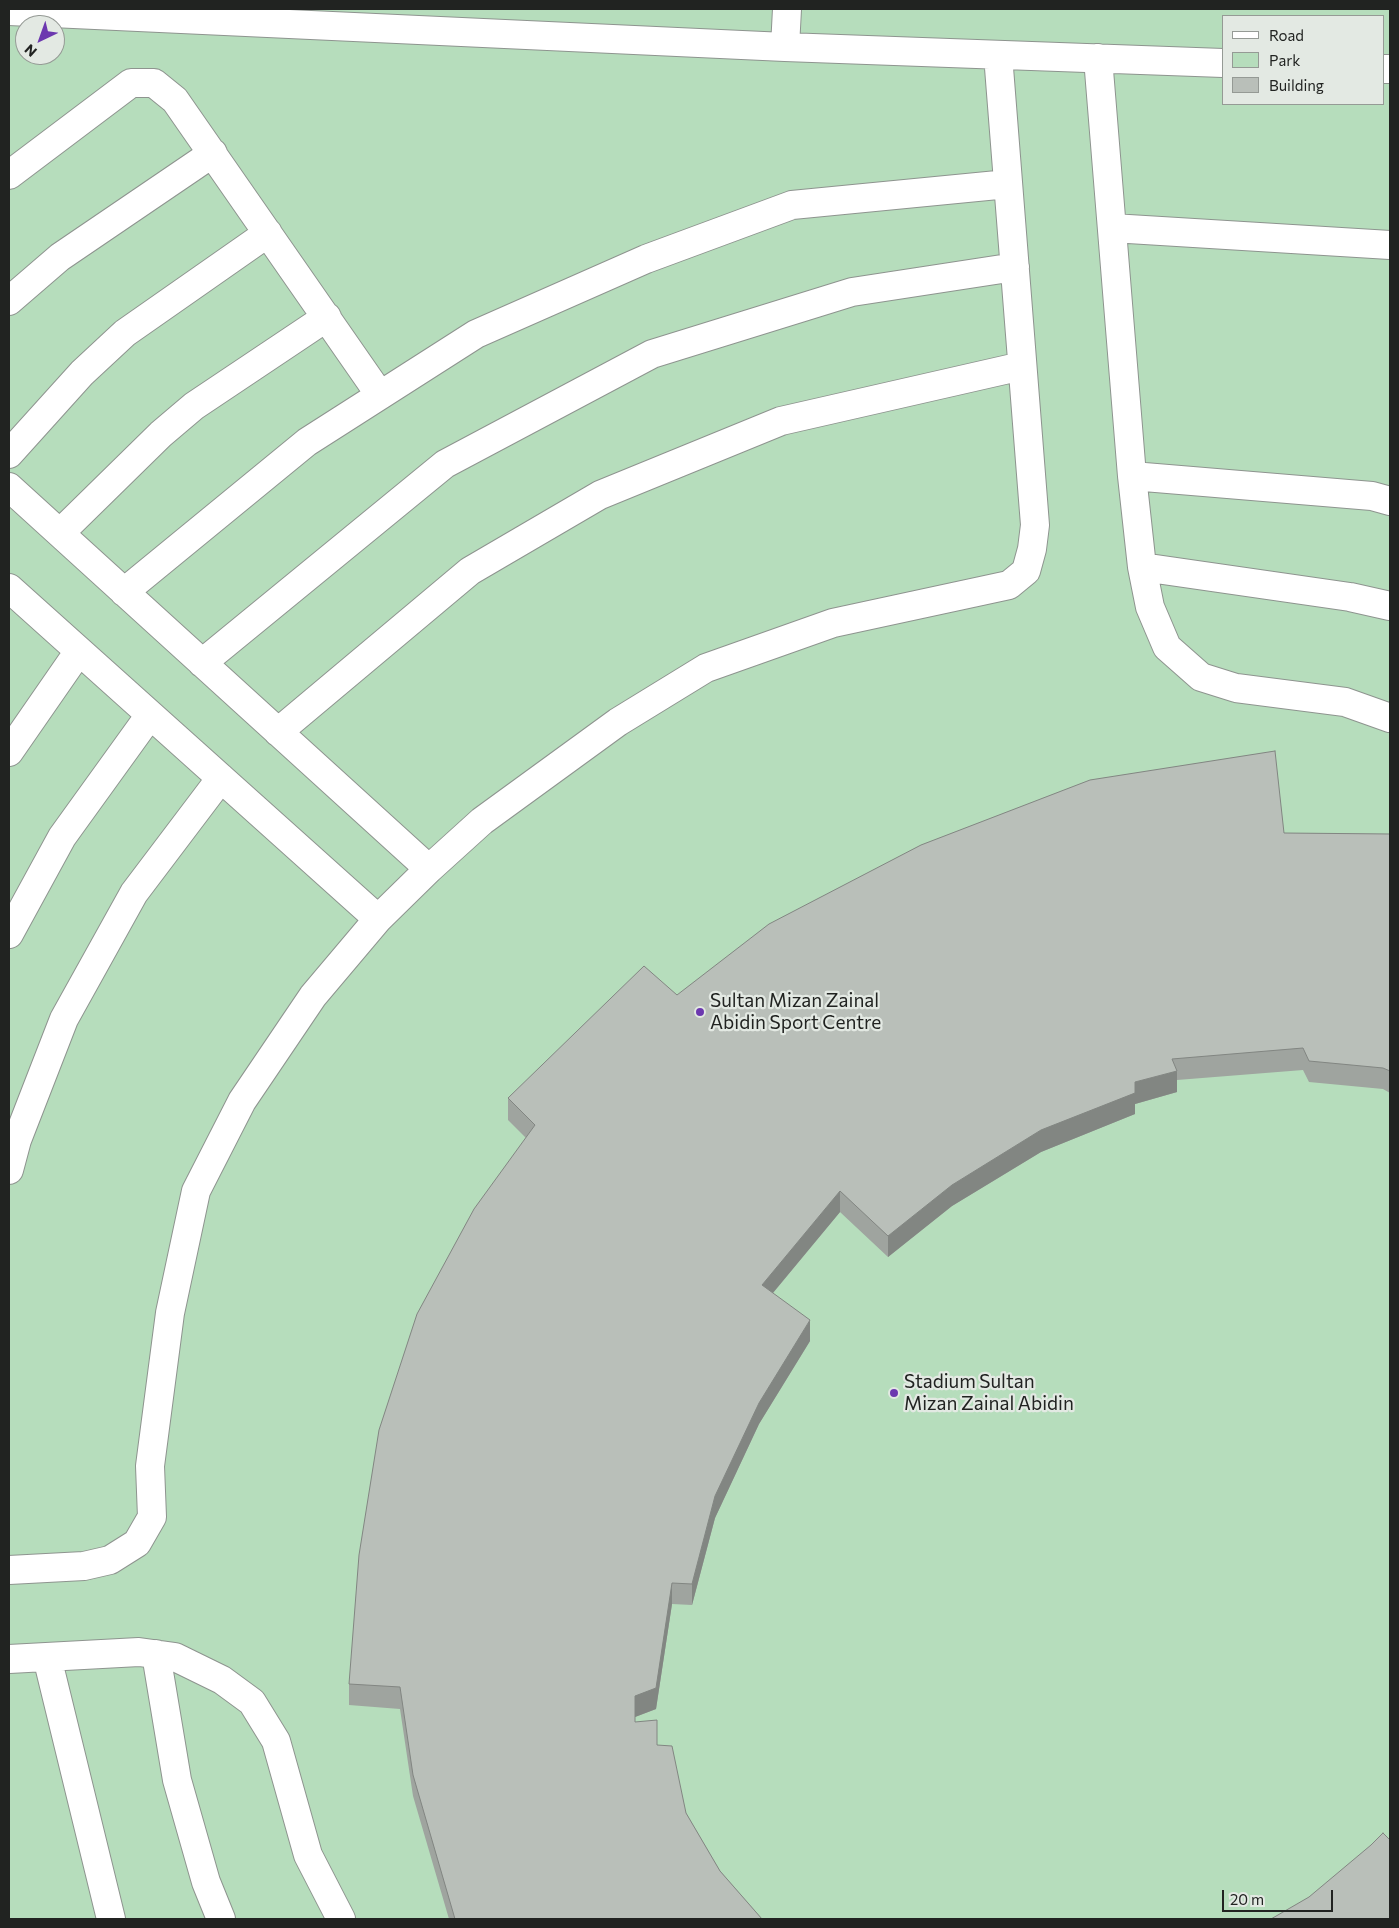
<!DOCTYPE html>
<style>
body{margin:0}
#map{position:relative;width:1399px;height:1928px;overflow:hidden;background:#e3e9e3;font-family:Commissioner,sans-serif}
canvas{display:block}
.frame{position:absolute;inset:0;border:10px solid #212321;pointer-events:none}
.legend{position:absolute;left:1222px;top:15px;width:162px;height:90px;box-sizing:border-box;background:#e3e9e3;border:1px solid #959a95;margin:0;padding:6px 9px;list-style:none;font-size:15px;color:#212321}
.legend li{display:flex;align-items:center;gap:10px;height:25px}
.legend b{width:25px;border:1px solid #959a95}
.north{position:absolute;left:15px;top:15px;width:50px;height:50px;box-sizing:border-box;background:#e3e9e3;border:1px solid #959a95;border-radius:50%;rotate:222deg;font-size:14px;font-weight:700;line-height:20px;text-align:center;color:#212321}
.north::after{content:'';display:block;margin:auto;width:18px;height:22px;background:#6c38af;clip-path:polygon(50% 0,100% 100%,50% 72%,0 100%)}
.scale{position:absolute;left:1222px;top:1890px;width:111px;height:22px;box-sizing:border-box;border:2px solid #212321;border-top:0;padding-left:6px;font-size:15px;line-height:18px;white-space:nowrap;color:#212321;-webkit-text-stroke:4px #e3e9e3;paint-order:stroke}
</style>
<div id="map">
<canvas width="1399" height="1928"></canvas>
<div class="frame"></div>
<ul class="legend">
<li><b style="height:6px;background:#fff"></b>Road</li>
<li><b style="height:14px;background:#b6ddbc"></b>Park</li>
<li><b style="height:14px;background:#b9bfb9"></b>Building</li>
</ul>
<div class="north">N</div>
<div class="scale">20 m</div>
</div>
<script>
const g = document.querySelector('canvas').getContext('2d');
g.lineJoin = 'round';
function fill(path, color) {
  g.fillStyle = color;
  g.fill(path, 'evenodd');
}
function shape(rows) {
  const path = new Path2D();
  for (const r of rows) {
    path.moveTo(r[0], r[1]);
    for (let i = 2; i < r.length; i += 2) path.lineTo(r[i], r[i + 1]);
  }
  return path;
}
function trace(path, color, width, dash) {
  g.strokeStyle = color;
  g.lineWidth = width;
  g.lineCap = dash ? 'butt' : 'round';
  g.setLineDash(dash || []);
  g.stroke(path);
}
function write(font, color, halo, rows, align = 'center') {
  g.font = font + ' Commissioner,sans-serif';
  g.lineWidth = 4.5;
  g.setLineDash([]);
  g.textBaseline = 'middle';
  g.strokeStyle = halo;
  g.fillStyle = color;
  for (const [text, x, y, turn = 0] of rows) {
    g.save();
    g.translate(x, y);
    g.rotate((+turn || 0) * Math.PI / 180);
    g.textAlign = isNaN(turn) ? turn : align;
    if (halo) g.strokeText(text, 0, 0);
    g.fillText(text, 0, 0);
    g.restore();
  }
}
const green = shape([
 [9,9,1390,9,1390,1919,9,1919],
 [1223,16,1383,16,1383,104,1223,104],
 [25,25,55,25,55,55,25,55]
]);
const minor = shape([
 [9,11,785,47,1223,63],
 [785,47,787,9],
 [1098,58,1132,476,1142,567,1150,607,1167,647,1201,677,1236,688,1345,702,1390,718],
 [1383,69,1390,69],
 [9,175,131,83,154,83,175,100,380,395],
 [1112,228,1390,245],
 [9,301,60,257,213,153],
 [9,454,82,373,125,333,268,233],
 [1132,476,1372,496,1390,501],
 [9,487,429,869],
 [60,533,161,434,194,406,327,317],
 [1142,567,1350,597,1390,606],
 [9,588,378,919],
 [124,592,307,442,476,334,646,259,792,205,1008,184],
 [202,663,445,464,652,354,852,292,1015,267],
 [278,732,470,571,600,495,781,421,1022,366],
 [9,752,79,651],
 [9,934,62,837,150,715],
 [9,1170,17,1140,64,1019,134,893,221,778],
 [9,1570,84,1566,110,1560,137,1543,152,1517,150,1466,170,1313,196,1191,242,1101,313,996,378,919,429,869,482,821,618,722,706,668,833,623,1009,585,1026,571,1032,549,1035,525,998,55],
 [156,1654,177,1780,206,1882,221,1919],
 [47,1657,111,1919],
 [9,1659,139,1652,175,1657,222,1680,252,1702,276,1741,308,1855,341,1919]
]);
const wall = shape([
 [1284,833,1390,834,1390,1093,1383,1089,1309,1082,1303,1070,1177,1080,1177,1092,1135,1104,1135,1114,1041,1152,952,1206,888,1257,840,1212,773,1293,810,1341,759,1424,715,1518,692,1605,672,1604,656,1709,635,1717,635,1722,657,1745,686,1813,720,1871,762,1919,449,1919,413,1796,400,1709,349,1705,349,1684,526,1138,508,1120,508,1098,677,995]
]);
const shadedWall = shape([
 [1177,1071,1177,1092,1135,1104,1135,1114,1041,1152,952,1206,888,1257,888,1236,952,1185,1041,1130,1135,1082],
 [840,1191,840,1212,762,1306,762,1285],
 [810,1320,810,1341,759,1424,715,1518,692,1605,692,1584,715,1496,759,1403],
 [672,1583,672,1604,656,1709,635,1717,635,1696]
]);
const building = shape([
 [1275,751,1284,833,1390,834,1390,1071,1383,1068,1309,1061,1303,1048,1172,1059,1177,1071,1135,1082,1135,1093,1041,1130,952,1185,888,1236,840,1191,762,1285,810,1320,759,1403,715,1496,692,1584,672,1583,656,1688,635,1696,635,1722,657,1720,657,1745,672,1746,686,1813,720,1871,762,1919,455,1919,413,1775,400,1687,349,1684,359,1555,379,1430,417,1314,474,1209,535,1125,508,1098,644,966,677,995,769,924,921,845,1090,780,1275,751],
 [1383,1833,1389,1839,1390,1838,1390,1919,1271,1919,1309,1897,1371,1845,1383,1833]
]);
const markers = [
 [700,1012,5,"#6c38af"],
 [894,1393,5,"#6c38af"]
];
const poiNames = [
 ["Sultan Mizan Zainal",710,1001],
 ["Abidin Sport Centre",710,1023],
 ["Stadium Sultan",904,1382],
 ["Mizan Zainal Abidin",904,1404]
];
fill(green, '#b6ddbc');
trace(minor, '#8e948f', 30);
trace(minor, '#fff', 28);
fill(wall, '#9fa49f');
fill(shadedWall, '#828682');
fill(building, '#b9bfb9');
trace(building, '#828682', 1);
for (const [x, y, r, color] of markers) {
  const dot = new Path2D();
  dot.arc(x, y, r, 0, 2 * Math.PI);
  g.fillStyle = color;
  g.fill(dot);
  trace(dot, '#e3e9e3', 2);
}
write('19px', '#212321', '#e3e9e3', poiNames, 'left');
</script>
